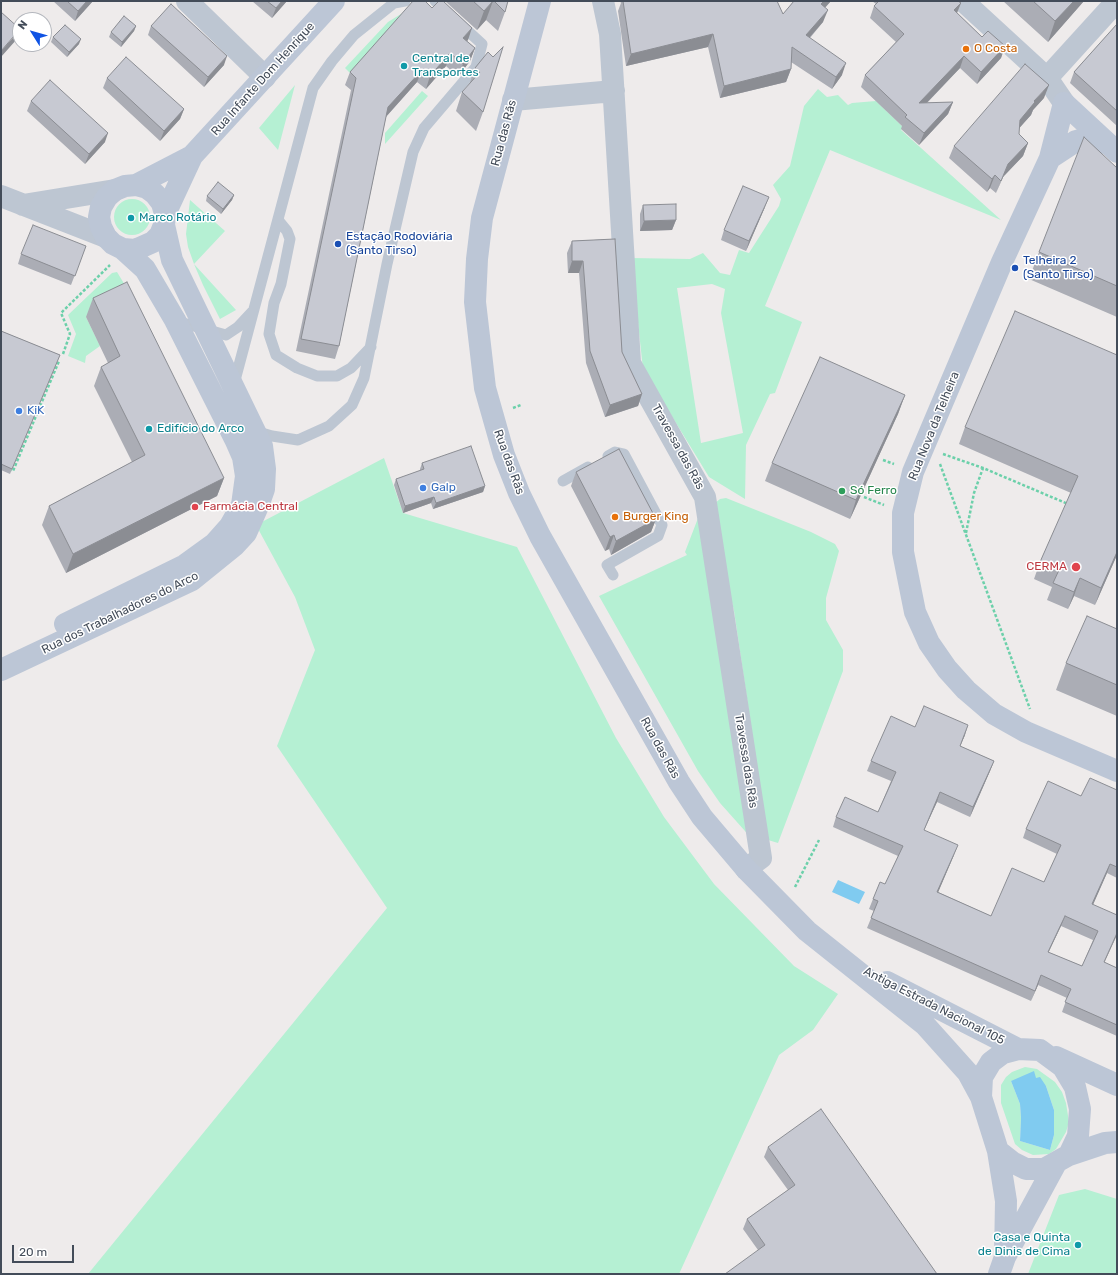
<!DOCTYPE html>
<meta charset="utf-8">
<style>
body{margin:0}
#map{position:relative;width:1118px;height:1275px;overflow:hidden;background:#eeebeb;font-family:Rubik,sans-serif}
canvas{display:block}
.frame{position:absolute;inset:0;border:2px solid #434c59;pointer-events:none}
.north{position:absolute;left:12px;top:12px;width:40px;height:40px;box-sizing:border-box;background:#fff;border:1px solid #b4b7bd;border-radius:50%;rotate:307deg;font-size:11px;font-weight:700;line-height:16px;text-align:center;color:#434c59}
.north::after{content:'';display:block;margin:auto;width:14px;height:18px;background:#0f53e4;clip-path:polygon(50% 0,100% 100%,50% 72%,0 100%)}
.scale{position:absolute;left:12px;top:1245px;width:62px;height:18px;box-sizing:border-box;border:2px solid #434c59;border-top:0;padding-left:5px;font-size:12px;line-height:14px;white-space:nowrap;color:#434c59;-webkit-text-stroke:3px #fff;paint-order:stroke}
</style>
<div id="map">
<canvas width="1118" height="1275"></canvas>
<div class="frame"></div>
<div class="north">N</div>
<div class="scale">20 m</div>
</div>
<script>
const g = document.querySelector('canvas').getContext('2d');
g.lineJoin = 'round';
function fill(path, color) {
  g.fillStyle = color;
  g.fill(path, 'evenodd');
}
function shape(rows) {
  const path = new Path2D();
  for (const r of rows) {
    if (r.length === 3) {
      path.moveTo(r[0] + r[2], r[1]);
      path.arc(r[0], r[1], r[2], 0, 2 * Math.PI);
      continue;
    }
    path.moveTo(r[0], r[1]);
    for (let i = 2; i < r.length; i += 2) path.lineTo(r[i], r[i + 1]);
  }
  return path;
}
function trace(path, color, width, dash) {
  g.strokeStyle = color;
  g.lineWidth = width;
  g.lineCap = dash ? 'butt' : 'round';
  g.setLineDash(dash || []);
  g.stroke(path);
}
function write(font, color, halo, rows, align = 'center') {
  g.font = font + ' Rubik,sans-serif';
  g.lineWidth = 3;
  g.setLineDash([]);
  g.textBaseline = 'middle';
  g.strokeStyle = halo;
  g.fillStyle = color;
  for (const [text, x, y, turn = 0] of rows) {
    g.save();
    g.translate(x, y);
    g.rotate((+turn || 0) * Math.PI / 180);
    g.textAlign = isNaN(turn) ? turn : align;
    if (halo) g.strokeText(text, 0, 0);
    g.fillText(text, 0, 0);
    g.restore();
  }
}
const green = shape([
 [401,14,409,14,353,76,345,68,388,22],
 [295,85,278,150,259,128],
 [818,89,827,97,838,95,848,105,852,103,876,101,903,127,901,130,1001,220,830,150,765,306,802,322,775,393,770,394,746,445,745,499,709,477,643,369,631,258,690,259,703,253,720,273,730,275,739,250,749,253,779,206,781,199,773,185,790,166,804,106],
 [712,284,725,289,721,313,743,433,701,443,677,288],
 [422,91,428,96,385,144,385,133],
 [132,217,18],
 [190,200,225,231,194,264,236,310,220,319,203,285,194,264,188,247,186,234],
 [117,272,131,295,86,317,100,346,86,356,85,363,68,356,76,334,68,315,112,273],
 [384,458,403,513,517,547,616,738,664,817,714,884,794,966,838,994,813,1030,779,1055,679,1274,88,1274,387,908,277,746,315,650,295,597,256,525],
 [726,498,811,532,835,544,839,551,826,598,826,620,843,650,843,671,778,843,768,840,734,611,712,514,714,504,720,499],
 [700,513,753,840,720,803,698,771,599,596,687,555,685,552],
 [1025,1067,1037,1069,1055,1082,1062,1092,1066,1103,1069,1122,1066,1132,1056,1149,1049,1154,1033,1155,1022,1150,1015,1144,1001,1103,1001,1085,1006,1077,1012,1072],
 [1036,1079,1046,1086,1054,1110,1054,1135,1050,1150,1020,1141,1021,1118,1020,1104,1011,1081],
 [1085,1189,1117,1199,1117,1274,1028,1274,1059,1195]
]);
const water = shape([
 [838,880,865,892,859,904,832,892],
 [1034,1071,1036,1078,1040,1077,1046,1086,1054,1110,1054,1135,1050,1150,1020,1141,1021,1118,1020,1104,1011,1081]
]);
const path = shape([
 [63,354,70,334,61,313,110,265],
 [513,408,521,405],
 [943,454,983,468,1068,504],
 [883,460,894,464],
 [940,464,1030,709],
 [9,469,13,471,59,361],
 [864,497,884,505],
 [966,533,974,493,983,468],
 [795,887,819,840]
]);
const lane = shape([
 [278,220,287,231,290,239,281,284,274,303,269,334,276,355,297,368,317,376,337,376,351,368,371,347],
 [176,321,226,335,238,327,252,312],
 [234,384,313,88,332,61,354,35,394,3,405,1],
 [255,431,272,436,298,440,329,426,352,405,364,378,387,264,413,152,424,128,476,67,482,44,435,1],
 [608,456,615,452,624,454,662,525,658,536,607,565,613,575],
 [563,481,588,467]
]);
const street = shape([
 [187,1,265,77],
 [603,1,610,34,630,363,705,497,761,858,746,869],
 [963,1,1047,78,1064,103],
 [1047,78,1117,1],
 [513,100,614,91],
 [1,196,106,237],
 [23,205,115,190]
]);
const secondary = shape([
 [540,1,482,218,477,259,475,302,485,388,504,455,519,493,540,536,679,782,702,817,746,869,807,931,925,1025,968,1073,981,1097],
 [1117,152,1064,103,1050,158,1002,262,913,472,903,513,903,552,915,612,929,643,947,669,966,690,994,714,1026,732,1117,771],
 [1050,158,1076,141,1087,138,1108,144],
 [136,185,192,156],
 [165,214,162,203,155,194,147,188,136,185,125,186,115,190,107,197,101,207,99,217,101,227,106,237,113,244,123,249,135,250,153,242,160,235,164,225,165,214,192,156,334,1],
 [65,624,185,565,214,544,230,526,242,505,246,476,243,457,236,441,175,320,145,269,123,249],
 [1,670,192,580,234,546,246,533,258,506,264,489,265,469,262,446,172,260,164,225],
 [887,982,1018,1049],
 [1056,1057,1117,1085],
 [998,1151,1012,1162,1026,1169,1044,1169,1069,1155,1078,1136,1080,1109,1075,1087,1063,1067,1040,1050,1018,1049,1003,1053,991,1062,982,1077,981,1097,998,1151,1006,1201,1005,1257],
 [1069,1155,1105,1143,1117,1142],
 [999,1274,1005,1257,1056,1163]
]);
const wall = shape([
 [53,1,93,1,75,21],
 [252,1,287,1,272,18],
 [446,1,508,1,505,12,498,31,486,20,477,30,446,2],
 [620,1,777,1,783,14,794,1,831,1,825,8,823,22,810,38,842,75,832,89,791,62,791,69,786,82,720,98,708,47,626,66,618,11,621,3],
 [872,1,958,1,961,3,957,13,982,37,1005,46,1001,58,977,84,960,68,927,103,953,102,948,114,919,145,901,129,902,126,861,87,865,75,896,42,870,18,874,6,876,4],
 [1003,1,1084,1,1048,42],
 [1117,24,1117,126,1070,83,1074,72],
 [136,26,134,31,121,47,109,37,111,32],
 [151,26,224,65,204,87,148,35],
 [53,37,79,44,67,57,51,42],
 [468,40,467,41,475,48,470,61,458,77,446,66,426,89,417,82,386,117,339,346,335,359,296,351,351,90,345,85,350,72],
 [488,52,483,112,476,131,456,111,462,92,469,85,475,68],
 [107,78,184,109,180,119,160,141,103,88],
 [1044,98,1033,110,1031,115,1019,128,1019,134,1028,143,1023,156,1003,177,996,193,990,188,987,192,949,158,954,146],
 [31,101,105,142,85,164,27,111],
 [1117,168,1117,317,1029,279,1039,252],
 [234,195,232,200,221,214,206,201,207,196],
 [643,205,676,220,672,230,640,231,640,214],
 [765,207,746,251,721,240,724,230],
 [615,239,622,352,642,394,638,406,605,417,586,363,579,273,568,273,567,253,572,241],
 [86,246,71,285,18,264,21,254],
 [93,298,224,478,217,496,66,573,42,525,49,506,132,462,94,386,101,367,108,363,86,317],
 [1,331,60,355,10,474,1,470],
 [1117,355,1117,555,1095,605,1074,596,1068,609,1047,600,1052,587,1034,579,1040,562,1071,493,959,444,965,427],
 [905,395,898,414,850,519,765,481,772,463],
 [422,463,485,486,483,492,433,509,431,503,403,513,394,485,396,479,420,471,420,469],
 [576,472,656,519,651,532,611,555,609,549,605,551,571,486],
 [1117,629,1117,716,1056,690,1066,663],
 [915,727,965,735,960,746,994,761,990,771,970,817,937,802,924,830,954,855,938,892,991,916,1044,882,1057,854,1023,838,1026,829,1081,796,1117,790,1117,878,1107,873,1093,904,1104,962,1117,968,1117,1036,1062,1012,1067,998,1038,985,1031,1001,867,928,874,911,869,909,873,899,885,884,898,856,833,827,836,817,878,812,891,781,867,771,871,761],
 [1061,926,1093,940,1082,966,1048,952],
 [768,1147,937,1274,758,1250,743,1229,747,1219,788,1190,764,1157]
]);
const shadedWall = shape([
 [87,1,93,1,75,21,78,11],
 [282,1,287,1,272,18,276,8],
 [493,1,486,20,477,30,484,11],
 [824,1,831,1,817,16,821,4],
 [1074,1,1084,1,1048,42,1055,21],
 [961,3,956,15,954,10],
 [828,10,823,22,801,47,806,35],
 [136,26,134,31,121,47,122,42],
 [472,28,468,40,459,50,463,38],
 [20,30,17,39,1,57,1,51],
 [713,34,708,47,626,66,631,54],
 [81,39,79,44,67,57,69,52],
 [1005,46,1001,58,977,84,981,72],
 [475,48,470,61,458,77,463,64],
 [450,53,446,66,426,89,430,76],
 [227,56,224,65,204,87,208,77],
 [964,56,960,68,915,115,919,103],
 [846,63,842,75,832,89,836,77],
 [791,69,786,82,720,98,724,86],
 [422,70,417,82,383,120,388,107],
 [1049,85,1044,98,1033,110,1031,115,1015,133,1020,120,1034,101],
 [953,102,948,114,919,145,924,133],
 [184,109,180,119,160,141,164,131],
 [108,133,105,142,85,164,89,154],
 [1028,143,1023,156,1003,177,996,193,1008,164],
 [995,175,990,188,987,192,992,179],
 [234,195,232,200,221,214,223,209],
 [769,197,765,207,746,251,749,241],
 [676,220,672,230,640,231,644,221],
 [572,261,583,261,579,273,568,273],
 [642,394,638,406,605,417,610,405],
 [905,395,898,414,850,519,856,500],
 [224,478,217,496,66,573,73,554],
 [485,486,483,492,433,509,436,503],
 [434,497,431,503,403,513,405,506],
 [656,519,651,532,611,555,616,541],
 [614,535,609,549,605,551,610,537],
 [1117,552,1117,555,1095,605,1101,588],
 [1080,578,1074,596,1068,609,1074,592],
 [968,725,965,735,956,756,960,746],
 [994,761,990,771,970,817,973,807],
 [940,792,937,802,920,839,924,830],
 [958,845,954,855,934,902,937,892],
 [1110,864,1107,873,1089,914,1092,904],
 [1065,916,1061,926,1044,962,1048,952],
 [1117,933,1117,935,1100,972,1104,962],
 [1041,975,1038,985,1031,1001,1035,991]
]);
const building = shape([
 [67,1,87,1,78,11,67,1],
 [267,1,282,1,276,8,267,1],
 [413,1,425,1,432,8,439,1,443,1,472,28,463,38,475,48,463,64,450,53,430,76,422,70,388,107,339,346,301,339,356,78,350,72,413,1],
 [473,1,493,1,484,11,473,1],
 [494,1,508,1,505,12,494,1],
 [623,1,777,1,783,14,794,1,824,1,821,4,828,10,806,35,846,63,836,77,792,47,791,69,724,86,713,34,631,54,623,1],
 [879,1,958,1,961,3,954,10,982,37,988,31,1005,46,981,72,964,56,919,103,953,102,924,133,905,117,907,115,865,75,904,34,874,6,879,1],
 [1033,1,1074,1,1055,21,1033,1],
 [171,4,227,56,208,77,151,26,171,4],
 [1,12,20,29,1,51,1,12],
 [124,16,136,26,122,42,111,32,124,16],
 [1117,24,1117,111,1074,72,1117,24],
 [65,25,81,39,69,52,53,37,65,25],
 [503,47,483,112,462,92,480,72,475,68,488,52,493,57,503,47],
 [126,57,184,109,164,131,107,78,126,57],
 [1025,64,1049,85,1034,101,1035,102,1020,120,1019,134,1028,143,1008,164,1001,181,995,175,992,179,954,146,1025,64],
 [50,80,108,133,89,154,31,101,50,80],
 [1084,137,1117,168,1117,286,1039,252,1084,137],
 [218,182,234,195,223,209,207,196,218,182],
 [743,186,769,197,749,241,724,230,743,186],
 [676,204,676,220,644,221,643,205,676,204],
 [33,225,86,246,75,276,21,254,33,225],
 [615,239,622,352,642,394,610,405,590,351,583,261,572,261,572,241,615,239],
 [127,282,224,478,73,554,49,506,145,455,101,367,120,356,93,298,127,282],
 [1015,311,1117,355,1117,552,1101,588,1080,578,1074,592,1053,583,1059,570,1040,562,1078,476,965,427,1015,311],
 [1,331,60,355,12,469,1,464,1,331],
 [820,357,905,395,856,500,772,463,820,357],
 [471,446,485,486,436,503,434,497,405,506,396,479,424,469,422,463,471,446],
 [619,449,656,519,616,541,614,535,610,537,576,472,619,449],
 [1087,616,1117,629,1117,685,1066,663,1087,616],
 [924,706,968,725,960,746,994,761,973,807,940,792,924,830,958,845,937,892,991,916,1012,868,1044,882,1061,845,1026,829,1048,781,1081,796,1090,778,1117,790,1117,867,1110,864,1092,904,1117,915,1117,933,1104,962,1117,968,1117,1025,1065,1002,1071,989,1041,975,1035,991,871,918,878,901,873,899,880,882,885,884,903,846,836,817,845,797,878,812,896,772,871,761,891,716,915,727,924,706],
 [1065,916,1098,931,1082,966,1048,952,1065,916],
 [821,1109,937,1274,725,1274,765,1245,747,1219,795,1185,768,1147,821,1109]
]);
const markers = [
 [966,49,4,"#e8710a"],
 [404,66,4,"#0f9aa8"],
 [131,218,4,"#0f9aa8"],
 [338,244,4,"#1a4fb4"],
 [1015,268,4,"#1a4fb4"],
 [19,411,4,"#3f7fe0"],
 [149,429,4,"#0f9aa8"],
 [423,488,4,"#3f7fe0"],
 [842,491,4,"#2e9e5b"],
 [195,507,4,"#e0444e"],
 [615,517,4,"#e8710a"],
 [1076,567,5,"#e0444e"],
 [1078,1245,4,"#0f9aa8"]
];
const foodNames = [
 ["O Costa",974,49],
 ["Burger King",623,517]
];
const cultureNames = [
 ["Central de",412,59],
 ["Transportes",412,73],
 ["Marco Rotário",139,218],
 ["Edifício do Arco",157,429],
 ["Casa e Quinta",1070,1238,"right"],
 ["de Dinis de Cima",1070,1252,"right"]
];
const streetNames = [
 ["Rua Infante Dom Henrique",263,79,-48],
 ["Rua das Rãs",504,133,-75],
 ["Rua Nova da Telheira",934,426,-68],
 ["Travessa das Rãs",678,447,61],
 ["Rua das Rãs",509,462,70],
 ["Rua dos Trabalhadores do Arco",120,613,-26],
 ["Rua das Rãs",660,748,61],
 ["Travessa das Rãs",746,761,81],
 ["Antiga Estrada Nacional 105",934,1006,27]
];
const transitNames = [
 ["Estação Rodoviária",346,237],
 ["(Santo Tirso)",346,251],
 ["Telheira 2",1023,261],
 ["(Santo Tirso)",1023,275]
];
const shopNames = [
 ["KiK",27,411],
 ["Galp",431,488]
];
const leisureNames = [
 ["Só Ferro",850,491]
];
const healthNames = [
 ["Farmácia Central",203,507],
 ["CERMA",1067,567,"right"]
];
fill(green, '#b5f0d3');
fill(water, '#80cbf0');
trace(path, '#6cd0aa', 2.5, [3, 2]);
trace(lane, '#bdc6d2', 11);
trace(street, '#bdc6d2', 22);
trace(secondary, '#bcc6d6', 22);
fill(wall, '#abadb5');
fill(shadedWall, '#8b8d93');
fill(building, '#c7c9d2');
trace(building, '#8b8d93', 1);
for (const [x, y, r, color] of markers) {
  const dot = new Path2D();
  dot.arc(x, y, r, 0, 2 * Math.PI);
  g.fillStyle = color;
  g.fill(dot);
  trace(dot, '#fff', 1.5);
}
write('12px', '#c56008', '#fff', foodNames, 'left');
write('12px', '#0d838f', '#fff', cultureNames, 'left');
write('12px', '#434c59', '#fff', streetNames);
write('12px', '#164399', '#fff', transitNames, 'left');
write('12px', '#366cbe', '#fff', shopNames, 'left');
write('12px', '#27864d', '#fff', leisureNames, 'left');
write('12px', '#be3a42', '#fff', healthNames, 'left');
</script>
